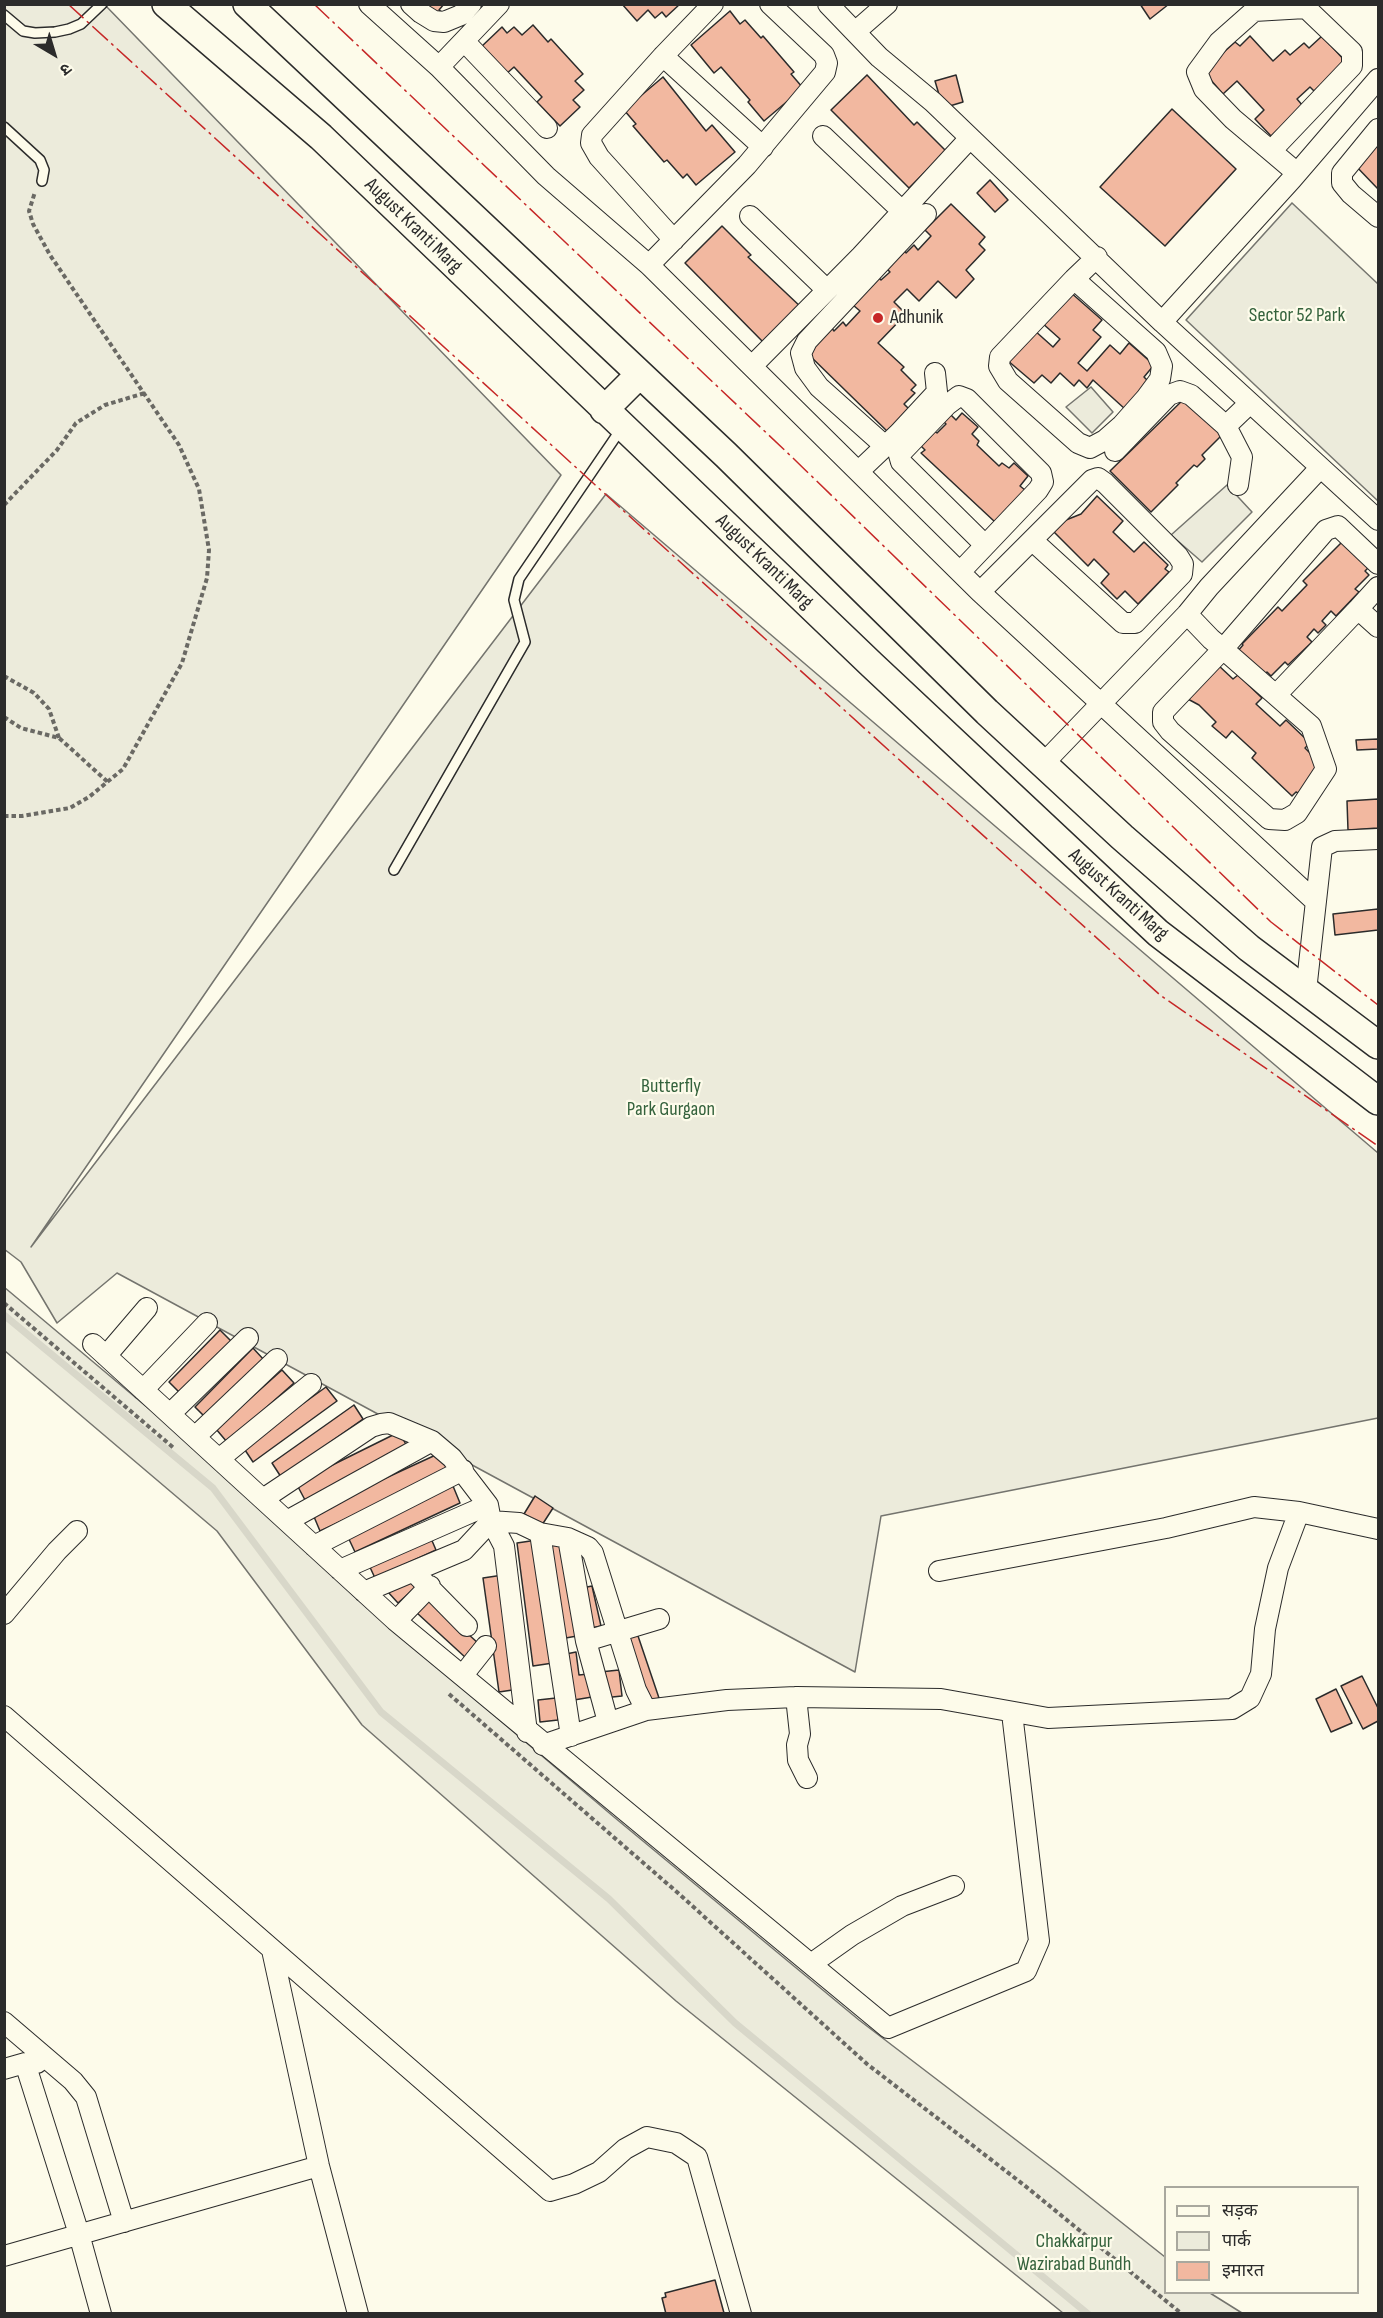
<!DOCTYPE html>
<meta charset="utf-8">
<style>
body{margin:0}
#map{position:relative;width:1383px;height:2318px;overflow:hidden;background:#fdfbea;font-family:"Sofia Sans Condensed","Noto Sans Devanagari",sans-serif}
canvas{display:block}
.frame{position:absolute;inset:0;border:6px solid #2b2b2b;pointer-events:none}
.legend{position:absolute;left:1164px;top:2186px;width:195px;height:108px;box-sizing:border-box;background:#fdfbea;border:2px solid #a9a89e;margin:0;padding:8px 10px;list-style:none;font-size:18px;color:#2b2b2b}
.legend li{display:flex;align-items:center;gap:12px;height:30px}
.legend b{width:30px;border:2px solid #a9a89e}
.north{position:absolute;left:24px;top:24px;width:60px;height:60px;-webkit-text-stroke:4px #fdfbea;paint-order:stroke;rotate:142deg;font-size:16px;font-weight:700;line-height:24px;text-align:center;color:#2b2b2b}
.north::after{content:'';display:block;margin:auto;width:21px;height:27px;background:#2b2b2b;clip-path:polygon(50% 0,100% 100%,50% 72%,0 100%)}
</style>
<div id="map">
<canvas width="1383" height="2318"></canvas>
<div class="frame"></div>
<ul class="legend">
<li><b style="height:8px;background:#fdfbea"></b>सड़क</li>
<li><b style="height:16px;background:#ecebdb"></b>पार्क</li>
<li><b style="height:16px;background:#f2b8a0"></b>इमारत</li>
</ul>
<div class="north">उ</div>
</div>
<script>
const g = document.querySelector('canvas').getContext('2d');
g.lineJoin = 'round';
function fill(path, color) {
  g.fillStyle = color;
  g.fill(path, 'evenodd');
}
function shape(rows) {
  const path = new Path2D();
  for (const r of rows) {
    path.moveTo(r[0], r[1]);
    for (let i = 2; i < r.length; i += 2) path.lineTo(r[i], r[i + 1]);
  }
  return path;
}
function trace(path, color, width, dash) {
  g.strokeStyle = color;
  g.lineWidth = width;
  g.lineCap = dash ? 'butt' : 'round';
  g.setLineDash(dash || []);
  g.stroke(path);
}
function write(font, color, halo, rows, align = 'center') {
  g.font = font + ' "Sofia Sans Condensed",sans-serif';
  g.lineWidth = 4.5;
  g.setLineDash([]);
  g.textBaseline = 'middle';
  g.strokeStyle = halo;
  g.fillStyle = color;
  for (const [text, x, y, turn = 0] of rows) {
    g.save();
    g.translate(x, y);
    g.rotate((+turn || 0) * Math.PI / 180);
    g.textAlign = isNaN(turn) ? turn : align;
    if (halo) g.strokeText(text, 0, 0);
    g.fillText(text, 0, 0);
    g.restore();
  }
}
const green = shape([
 [4,5,105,5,561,475,31,1247,606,494,1378,1153,1378,1418,881,1516,855,1672,117,1273,57,1323,21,1262,4,1249,4,5],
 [1292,203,1378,284,1378,501,1186,320,1292,203],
 [1091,387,1113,412,1092,433,1066,407,1091,387],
 [1227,485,1252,512,1202,562,1171,535,1227,485],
 [4,1287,223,1471,358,1600,614,1817,859,2020,1058,2172,1165,2257,1166,2292,1210,2293,1242,2313,1063,2313,676,2001,362,1725,217,1531,5,1351,4,1287]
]);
const stream = shape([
 [4,1315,213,1488,381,1712,609,1899,735,2023,1088,2314]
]);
const building = shape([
 [420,4,444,4,439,10,442,12,436,18,420,4],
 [622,4,680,4,666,17,662,12,655,18,648,10,637,21,622,4],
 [1140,4,1169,4,1150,19,1140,4],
 [730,11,740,24,745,20,761,38,763,36,794,72,791,74,803,88,764,121,748,102,750,100,721,67,714,73,691,45,730,11],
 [533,25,548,42,551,39,583,74,575,81,584,90,573,100,580,107,560,126,537,102,542,97,514,67,505,75,480,48,502,27,507,33,514,27,522,35,533,25],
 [1250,36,1273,61,1285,50,1290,55,1304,43,1309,48,1322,36,1346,62,1314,91,1310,87,1297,99,1303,106,1271,136,1255,119,1264,110,1237,81,1223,94,1203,71,1235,42,1240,46,1250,36],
 [867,75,914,125,917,122,946,151,909,188,831,110,867,75],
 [956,75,963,102,943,108,935,81,956,75],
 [663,77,706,131,712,125,735,152,696,185,687,174,683,178,667,160,664,162,633,126,636,124,624,110,663,77],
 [1172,109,1236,169,1165,246,1100,187,1172,109],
 [1378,137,1378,189,1353,163,1378,137],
 [990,180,1008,200,995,212,977,193,990,180],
 [951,204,985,237,979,244,985,250,966,270,974,279,956,298,938,281,919,301,907,289,894,302,906,314,878,343,904,367,901,370,916,385,911,390,915,393,904,404,911,411,889,433,806,352,831,327,834,331,843,322,846,326,860,311,853,305,879,278,881,280,890,272,887,269,905,251,906,253,914,245,918,250,931,236,925,230,951,204],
 [722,226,751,255,748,257,803,309,766,345,685,263,722,226],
 [1069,291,1102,320,1093,330,1101,337,1078,363,1087,371,1110,345,1120,354,1129,343,1154,365,1144,377,1149,382,1125,409,1093,380,1087,388,1079,380,1074,386,1060,373,1051,383,1042,375,1034,383,1007,360,1034,330,1053,347,1060,339,1041,322,1069,291],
 [1187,396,1224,433,1202,455,1205,459,1197,467,1194,465,1176,483,1178,485,1151,512,1110,471,1187,396],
 [949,413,956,420,962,413,978,427,972,434,979,441,977,445,999,466,1002,463,1009,468,1014,463,1028,476,1020,486,1025,490,995,522,921,453,925,450,921,446,934,431,937,433,946,424,942,420,949,413],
 [1097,496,1123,521,1113,532,1134,552,1144,542,1168,565,1165,569,1169,572,1138,604,1125,591,1117,599,1101,583,1109,574,1094,559,1088,566,1053,531,1061,522,1081,514,1097,496],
 [1345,539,1371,565,1365,571,1369,575,1355,589,1359,592,1336,616,1331,611,1322,621,1326,625,1318,633,1314,629,1307,637,1312,642,1288,665,1285,662,1271,676,1267,672,1262,677,1237,652,1243,645,1242,644,1278,607,1282,611,1307,585,1303,581,1345,539],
 [1218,665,1233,679,1238,675,1262,698,1256,704,1280,726,1286,720,1310,743,1305,748,1320,763,1320,770,1298,793,1296,792,1292,796,1252,758,1256,753,1232,731,1226,738,1212,726,1216,722,1199,705,1186,698,1218,665],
 [1378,739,1378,749,1357,750,1356,740,1378,739],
 [1378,799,1378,828,1348,830,1347,801,1378,799],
 [1378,909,1378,930,1335,935,1333,914,1378,909],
 [220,1330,232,1342,181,1394,169,1382,220,1330],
 [253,1348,264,1360,206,1418,195,1407,253,1348],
 [282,1370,294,1383,227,1442,216,1429,282,1370],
 [326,1387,337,1401,253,1462,243,1447,326,1387],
 [354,1405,363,1419,281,1477,272,1463,354,1405],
 [399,1432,408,1448,305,1500,296,1483,399,1432],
 [440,1453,448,1472,320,1531,312,1512,440,1453],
 [453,1486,460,1503,355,1552,347,1535,453,1486],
 [535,1496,553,1508,542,1525,524,1514,535,1496],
 [430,1536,436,1550,375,1578,368,1563,430,1536],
 [537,1540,553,1663,533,1666,517,1543,537,1540],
 [564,1543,577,1636,560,1639,546,1545,564,1543],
 [503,1575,519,1689,499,1692,483,1578,503,1575],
 [407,1576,416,1587,398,1603,388,1592,407,1576],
 [592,1586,601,1626,591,1628,582,1588,592,1586],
 [430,1599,479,1644,466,1658,417,1613,430,1599],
 [637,1633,659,1698,648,1702,626,1637,637,1633],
 [576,1652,579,1675,588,1674,592,1697,574,1700,566,1654,576,1652],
 [619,1670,622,1696,603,1698,600,1672,619,1670],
 [1362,1676,1378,1708,1378,1721,1363,1729,1341,1686,1362,1676],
 [1336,1689,1352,1723,1331,1732,1316,1699,1336,1689],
 [556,1698,558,1720,540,1722,538,1700,556,1698],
 [715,2280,724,2313,666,2314,662,2298,666,2297,665,2293,715,2280]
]);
const path = shape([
 [4,505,57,450,76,423,105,405,145,393],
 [4,676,34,693,49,709,59,738],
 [4,717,21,728,59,738,109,783],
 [4,816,22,816,70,808,89,797,123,769,182,663,207,578,209,550,199,489,179,445,50,255,33,224,29,211,35,192],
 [4,1303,175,1449],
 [449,1694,678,1893,867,2064,1024,2185,1182,2314]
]);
const lane = shape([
 [4,15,23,31,35,33,55,32,69,29,81,24,102,4],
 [4,127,40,160,44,170,42,181],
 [394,870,525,642,514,600,519,579,621,429]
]);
const street = shape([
 [369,4,439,67,546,176,649,265,980,592,1316,902],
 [411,4,421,13,434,21,444,22,461,15,471,4],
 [828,4,879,57,933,102,1162,322,1378,520],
 [855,32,887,4],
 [464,41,547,128],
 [663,56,763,147],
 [439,67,499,4],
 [1378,129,1342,173,1342,183,1351,194,1378,217],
 [823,136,902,211],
 [1271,151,1352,66,1352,52,1306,8,1254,11,1219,42,1197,72,1204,89,1233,119,1271,151,1297,173],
 [750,216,827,290],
 [674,240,599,157,591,143,592,135,663,56,713,4],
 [649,265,747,165,825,72,827,63,824,55,770,4],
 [1074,279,1156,352,1162,366,1160,379,1146,398,1122,425,1105,440,1090,448,1078,443,1008,381,999,366,1000,357,1074,279,1097,257],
 [1162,322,1292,179,1378,79],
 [752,366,861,256,970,138],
 [1226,426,1242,457,1238,485],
 [885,446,819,387,805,368,801,353,807,341,926,214],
 [1115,451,1169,395,1180,391,1191,395,1226,426,1250,403],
 [859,471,899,433,937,392,935,373],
 [960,572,1038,490,1043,482,1041,473,967,399,959,396,947,405,899,455,901,462,985,545],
 [980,592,1092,480,1098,478,1105,483,1178,556,1183,564,1182,574,1135,623,1123,623,1033,541],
 [1358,609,1378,587],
 [1187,614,1211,639,1223,649,1311,726,1326,769,1297,813,1285,820,1269,819,1170,731,1163,722,1163,712,1223,649,1326,530,1338,526,1378,564],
 [1276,695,1358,609,1378,627],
 [1043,764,1187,614,1209,587,1320,468],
 [1306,991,1322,847,1335,841,1378,839],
 [93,1344,396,1621,888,2028,1026,1971,1039,1941,1012,1713],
 [106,1356,147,1308],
 [143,1390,207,1323],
 [170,1414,248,1338],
 [195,1437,277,1359],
 [219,1459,311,1384],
 [263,1499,371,1427,381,1424,389,1423,432,1441,452,1458,488,1505,491,1521,464,1550,364,1592],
 [287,1521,432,1441],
 [491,1521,519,1523,540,1533,568,1538,588,1547,593,1553,636,1690,646,1710],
 [491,1521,504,1546,527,1732],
 [540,1533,571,1736],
 [568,1538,586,1641],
 [314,1546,463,1470],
 [340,1570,488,1505],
 [939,1571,1166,1528,1254,1507,1299,1512],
 [414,1572,467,1626],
 [4,1614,57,1551,77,1531],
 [396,1621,430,1586],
 [463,1675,486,1646],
 [796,1697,800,1734,797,1745,798,1760,807,1778],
 [4,1716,550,2191,574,2184,599,2172,625,2149,647,2137,676,2143,697,2157,741,2314],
 [608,1722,586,1641,659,1619],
 [543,1745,646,1710,727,1700,796,1697,941,1699,1048,1718,1232,1709,1250,1698,1261,1674,1265,1629,1278,1568,1299,1512,1378,1529],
 [272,1950,319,2166,358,2314],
 [811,1964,852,1935,902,1906,954,1886],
 [4,2022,73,2081,86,2097,124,2222],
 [25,2063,79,2234,101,2314],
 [4,2069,25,2063,37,2063],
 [4,2256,319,2166]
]);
const secondary = shape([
 [166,4,321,137,871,664,1158,933,1378,1101],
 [247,4,726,455,987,712,1122,837,1249,948,1378,1045],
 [604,410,640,374]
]);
const power = shape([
 [68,4,638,524,1160,995,1378,1146],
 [314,4,795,460,1271,922,1378,1005]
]);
const markers = [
 [878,318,6,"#c62828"]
];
const streetNames = [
 ["August Kranti Marg",413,226,44],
 ["August Kranti Marg",764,562,44],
 ["August Kranti Marg",1118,895,42]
];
const parkNames = [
 ["Sector 52 Park",1297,316],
 ["Butterfly",671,1087],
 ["Park Gurgaon",671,1110],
 ["Chakkarpur",1074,2242],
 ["Wazirabad Bundh",1074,2265]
];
const poiNames = [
 ["Adhunik",890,318]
];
fill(green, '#ecebdb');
trace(green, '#74746e', 1.5);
trace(stream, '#d8d7c9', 7);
fill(building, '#f2b8a0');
trace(building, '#2b2b2b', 1.5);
trace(lane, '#2b2b2b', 12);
trace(street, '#2b2b2b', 22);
trace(secondary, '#2b2b2b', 30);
trace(path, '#6a6964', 4, [4.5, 3]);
trace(lane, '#fdfbea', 9);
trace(street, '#fdfbea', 20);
trace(secondary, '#fdfbea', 27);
trace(power, '#c62828', 1.5, [21, 4.5, 3, 4.5]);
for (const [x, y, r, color] of markers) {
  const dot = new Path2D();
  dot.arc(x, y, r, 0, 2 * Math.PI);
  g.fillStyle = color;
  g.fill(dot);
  trace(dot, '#fdfbea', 2);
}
write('20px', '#2b2b2b', '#fdfbea', streetNames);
write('20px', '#34623c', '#fdfbea', parkNames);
write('20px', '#2b2b2b', '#fdfbea', poiNames, 'left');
</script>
